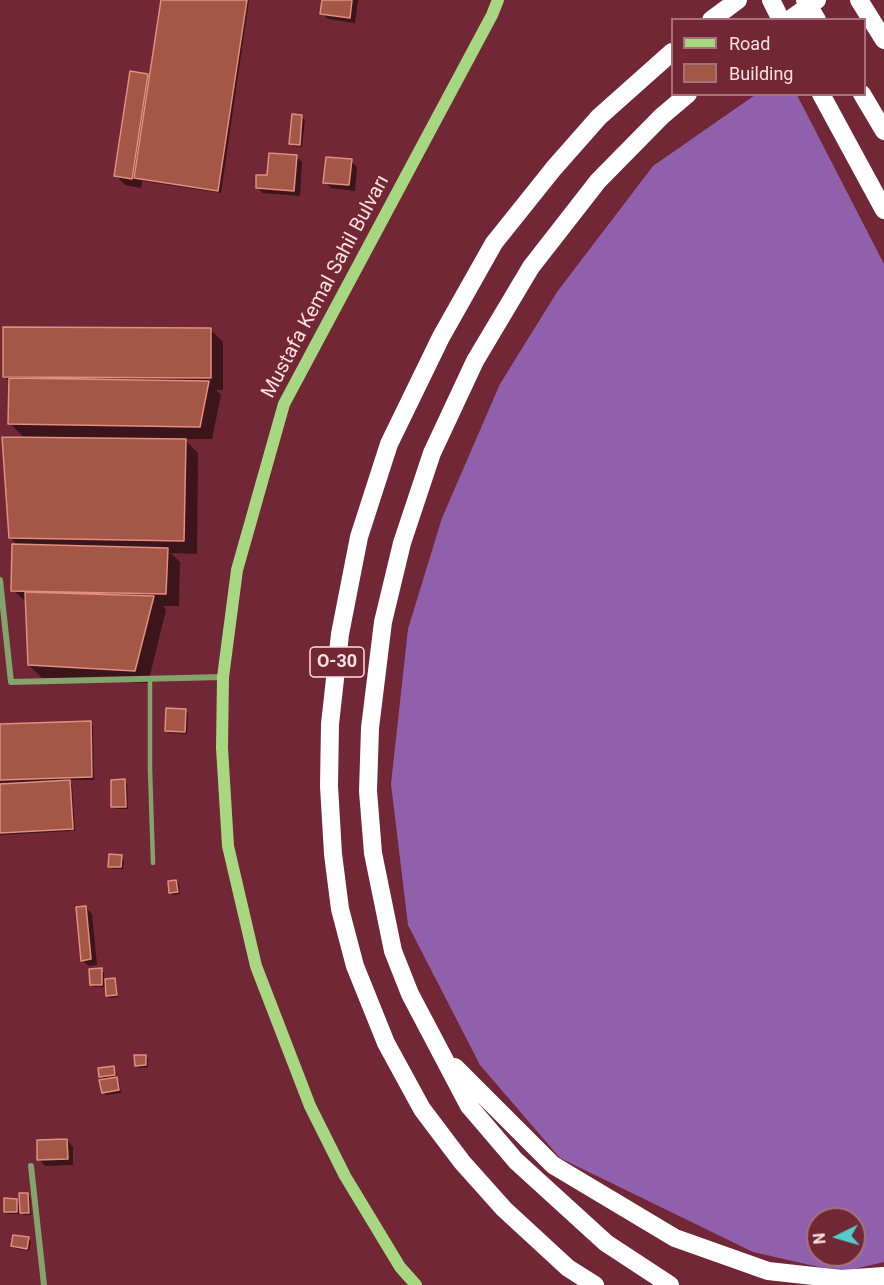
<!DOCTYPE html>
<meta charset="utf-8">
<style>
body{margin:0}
#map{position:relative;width:884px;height:1285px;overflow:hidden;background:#712735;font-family:Roboto,sans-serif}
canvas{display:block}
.legend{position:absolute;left:671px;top:18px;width:195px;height:78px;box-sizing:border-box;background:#712735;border:2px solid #a8717a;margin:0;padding:8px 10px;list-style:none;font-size:18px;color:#fbdfe1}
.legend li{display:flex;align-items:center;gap:12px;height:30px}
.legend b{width:30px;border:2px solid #a8717a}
.north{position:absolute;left:806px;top:1207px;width:60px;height:60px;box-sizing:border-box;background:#712735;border:2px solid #a8717a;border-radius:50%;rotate:265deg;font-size:16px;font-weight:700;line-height:24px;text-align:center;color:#fbdfe1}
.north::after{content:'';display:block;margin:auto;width:21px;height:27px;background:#53cdca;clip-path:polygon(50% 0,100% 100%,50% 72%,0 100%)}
</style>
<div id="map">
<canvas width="884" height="1285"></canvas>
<ul class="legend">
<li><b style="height:8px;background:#a7d781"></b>Road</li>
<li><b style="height:16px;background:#a45647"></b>Building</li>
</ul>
<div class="north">N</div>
</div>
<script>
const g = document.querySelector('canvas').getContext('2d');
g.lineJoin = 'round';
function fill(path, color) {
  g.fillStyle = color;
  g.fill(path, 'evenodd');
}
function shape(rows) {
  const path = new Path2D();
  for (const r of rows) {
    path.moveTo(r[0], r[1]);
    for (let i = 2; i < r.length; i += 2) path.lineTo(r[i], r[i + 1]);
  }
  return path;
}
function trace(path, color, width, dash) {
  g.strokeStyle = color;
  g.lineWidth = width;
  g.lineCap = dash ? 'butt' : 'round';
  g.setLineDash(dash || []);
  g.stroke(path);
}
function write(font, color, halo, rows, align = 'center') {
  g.font = font + ' Roboto,sans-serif';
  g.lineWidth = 6;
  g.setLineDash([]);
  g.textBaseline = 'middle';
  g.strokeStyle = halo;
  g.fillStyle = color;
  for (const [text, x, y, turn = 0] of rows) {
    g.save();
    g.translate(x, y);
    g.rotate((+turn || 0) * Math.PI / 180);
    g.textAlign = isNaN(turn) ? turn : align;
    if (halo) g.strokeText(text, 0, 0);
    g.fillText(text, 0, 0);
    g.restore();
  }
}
const forest = shape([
 [755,95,797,95,884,264,884,1262,841,1272,753,1252,560,1158,480,1065,408,925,391,784,408,629,442,518,500,384,557,292,653,166],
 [818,1219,854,1219,854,1255,818,1255]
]);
const shadow = shape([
 [162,0,249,0,221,193,142,181,141,188,125,185,116,175,147,76,151,79],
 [323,0,358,0,355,23,328,19,321,13],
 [302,117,305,120,302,147,293,146,291,143],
 [296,156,302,162,300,196,263,193,257,187],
 [351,161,357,167,355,191,331,188,325,182],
 [211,330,223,342,223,390,216,390,221,395,212,439,184,439,198,453,197,554,171,553,180,562,179,606,163,606,166,610,148,683,42,678,29,665,27,603,13,590,18,546,10,537,25,439,10,423,10,382,4,376],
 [185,710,188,713,187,734,169,733,167,730],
 [90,723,93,726,94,780,68,780,71,831,0,835,0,785,5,785,5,782,0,783,0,726],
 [125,781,127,784,128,809,116,809,113,807],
 [71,784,72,784,75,831,74,831],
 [121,857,124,860,123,869,113,869,110,866],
 [176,881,179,884,180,894,173,895,170,892],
 [85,907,92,914,97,965,89,966,82,960],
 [101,970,104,972,104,981,114,980,117,983,118,997,110,998,107,996,107,987,94,987,91,985],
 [145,1056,148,1059,148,1067,139,1068,136,1065],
 [114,1068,116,1071,117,1077,115,1077,119,1081,121,1093,106,1095,103,1092,105,1080,101,1076],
 [67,1140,73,1147,73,1165,45,1166,39,1159],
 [28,1194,30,1197,31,1215,24,1215,19,1210,19,1214,8,1214,5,1211,17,1200,21,1205],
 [28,1239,31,1241,29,1251,15,1248,12,1246]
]);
const building = shape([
 [161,0,247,0,218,191,134,178,161,0],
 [322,0,352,0,350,18,320,14,322,0],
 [130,71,148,74,132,179,114,176,130,71],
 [292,114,302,115,300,145,289,144,292,114],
 [269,153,297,155,294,191,256,188,256,175,267,175,269,153],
 [326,157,352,159,349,185,323,183,326,157],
 [3,327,211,328,211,378,3,377,3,327],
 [9,378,209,381,200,427,8,424,9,378],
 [2,437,186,439,184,541,9,538,2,437],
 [12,544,168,548,166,594,11,591,12,544],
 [25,592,154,596,135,671,28,665,25,592],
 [166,708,186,709,185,732,165,731,166,708],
 [91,721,92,777,0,780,0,724,91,721],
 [125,779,126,807,111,807,111,780,125,779],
 [70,780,73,829,0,833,0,784,70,780],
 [109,854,122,855,121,867,108,867,109,854],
 [176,880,178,892,169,893,168,881,176,880],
 [86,906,91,959,81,961,76,907,86,906],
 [102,968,102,985,90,985,89,969,102,968],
 [115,978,117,995,106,996,105,979,115,978],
 [134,1055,146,1055,146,1065,135,1066,134,1055],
 [114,1066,115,1075,99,1077,98,1068,114,1066],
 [117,1077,119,1090,102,1093,99,1080,117,1077],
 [67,1139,68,1159,37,1160,37,1140,67,1139],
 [19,1193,28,1193,29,1213,20,1213,19,1193],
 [4,1198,17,1199,17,1212,4,1212,4,1198],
 [13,1235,29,1237,27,1249,11,1246,13,1235]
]);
const lane = shape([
 [150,679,150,769,153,863]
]);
const street = shape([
 [0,580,11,682,223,677],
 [31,1166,44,1285]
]);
const secondary = shape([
 [416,1285,400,1267,345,1176,310,1106,256,966,228,846,222,748,223,677,237,570,284,404,492,15,498,0]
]);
const highway = shape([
 [771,0,781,20],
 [805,0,817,20],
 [859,0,884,40],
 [711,20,738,0],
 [821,94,884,210],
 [862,94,884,131],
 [455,1067,553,1165,675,1238,768,1271,841,1279,884,1276],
 [595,1285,568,1268,504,1209,462,1162,422,1109,386,1043,355,966,340,909,333,854,329,786,330,724,340,634,359,537,389,444,441,337,494,243,554,168,599,117,672,52],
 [670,1285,606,1243,516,1161,469,1106,410,994,393,951,373,853,368,791,370,728,383,622,402,543,432,453,475,361,531,267,598,181,662,116,688,94]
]);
const highwayBridge = shape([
 [789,20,817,0]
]);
const shields = [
 [337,662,54]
];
const shieldNames = [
 ["O-30",337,662]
];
const streetNames = [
 ["Mustafa Kemal Sahil Bulvarı",326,287,-62]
];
fill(forest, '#9160ac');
fill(shadow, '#0007');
fill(building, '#a45647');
trace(building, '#e28f7e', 1.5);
trace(lane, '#84a36d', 4.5);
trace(street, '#84a36d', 6);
trace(secondary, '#a7d781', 12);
trace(highway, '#fff', 18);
trace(highwayBridge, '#fff', 18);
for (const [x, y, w] of shields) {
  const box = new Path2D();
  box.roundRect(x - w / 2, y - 15, w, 30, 4.5);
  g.fillStyle = '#712735';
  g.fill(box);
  trace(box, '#fbdfe1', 1.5);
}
write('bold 18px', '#fbdfe1', null, shieldNames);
write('20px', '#fbdfe1', '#712735', streetNames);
</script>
